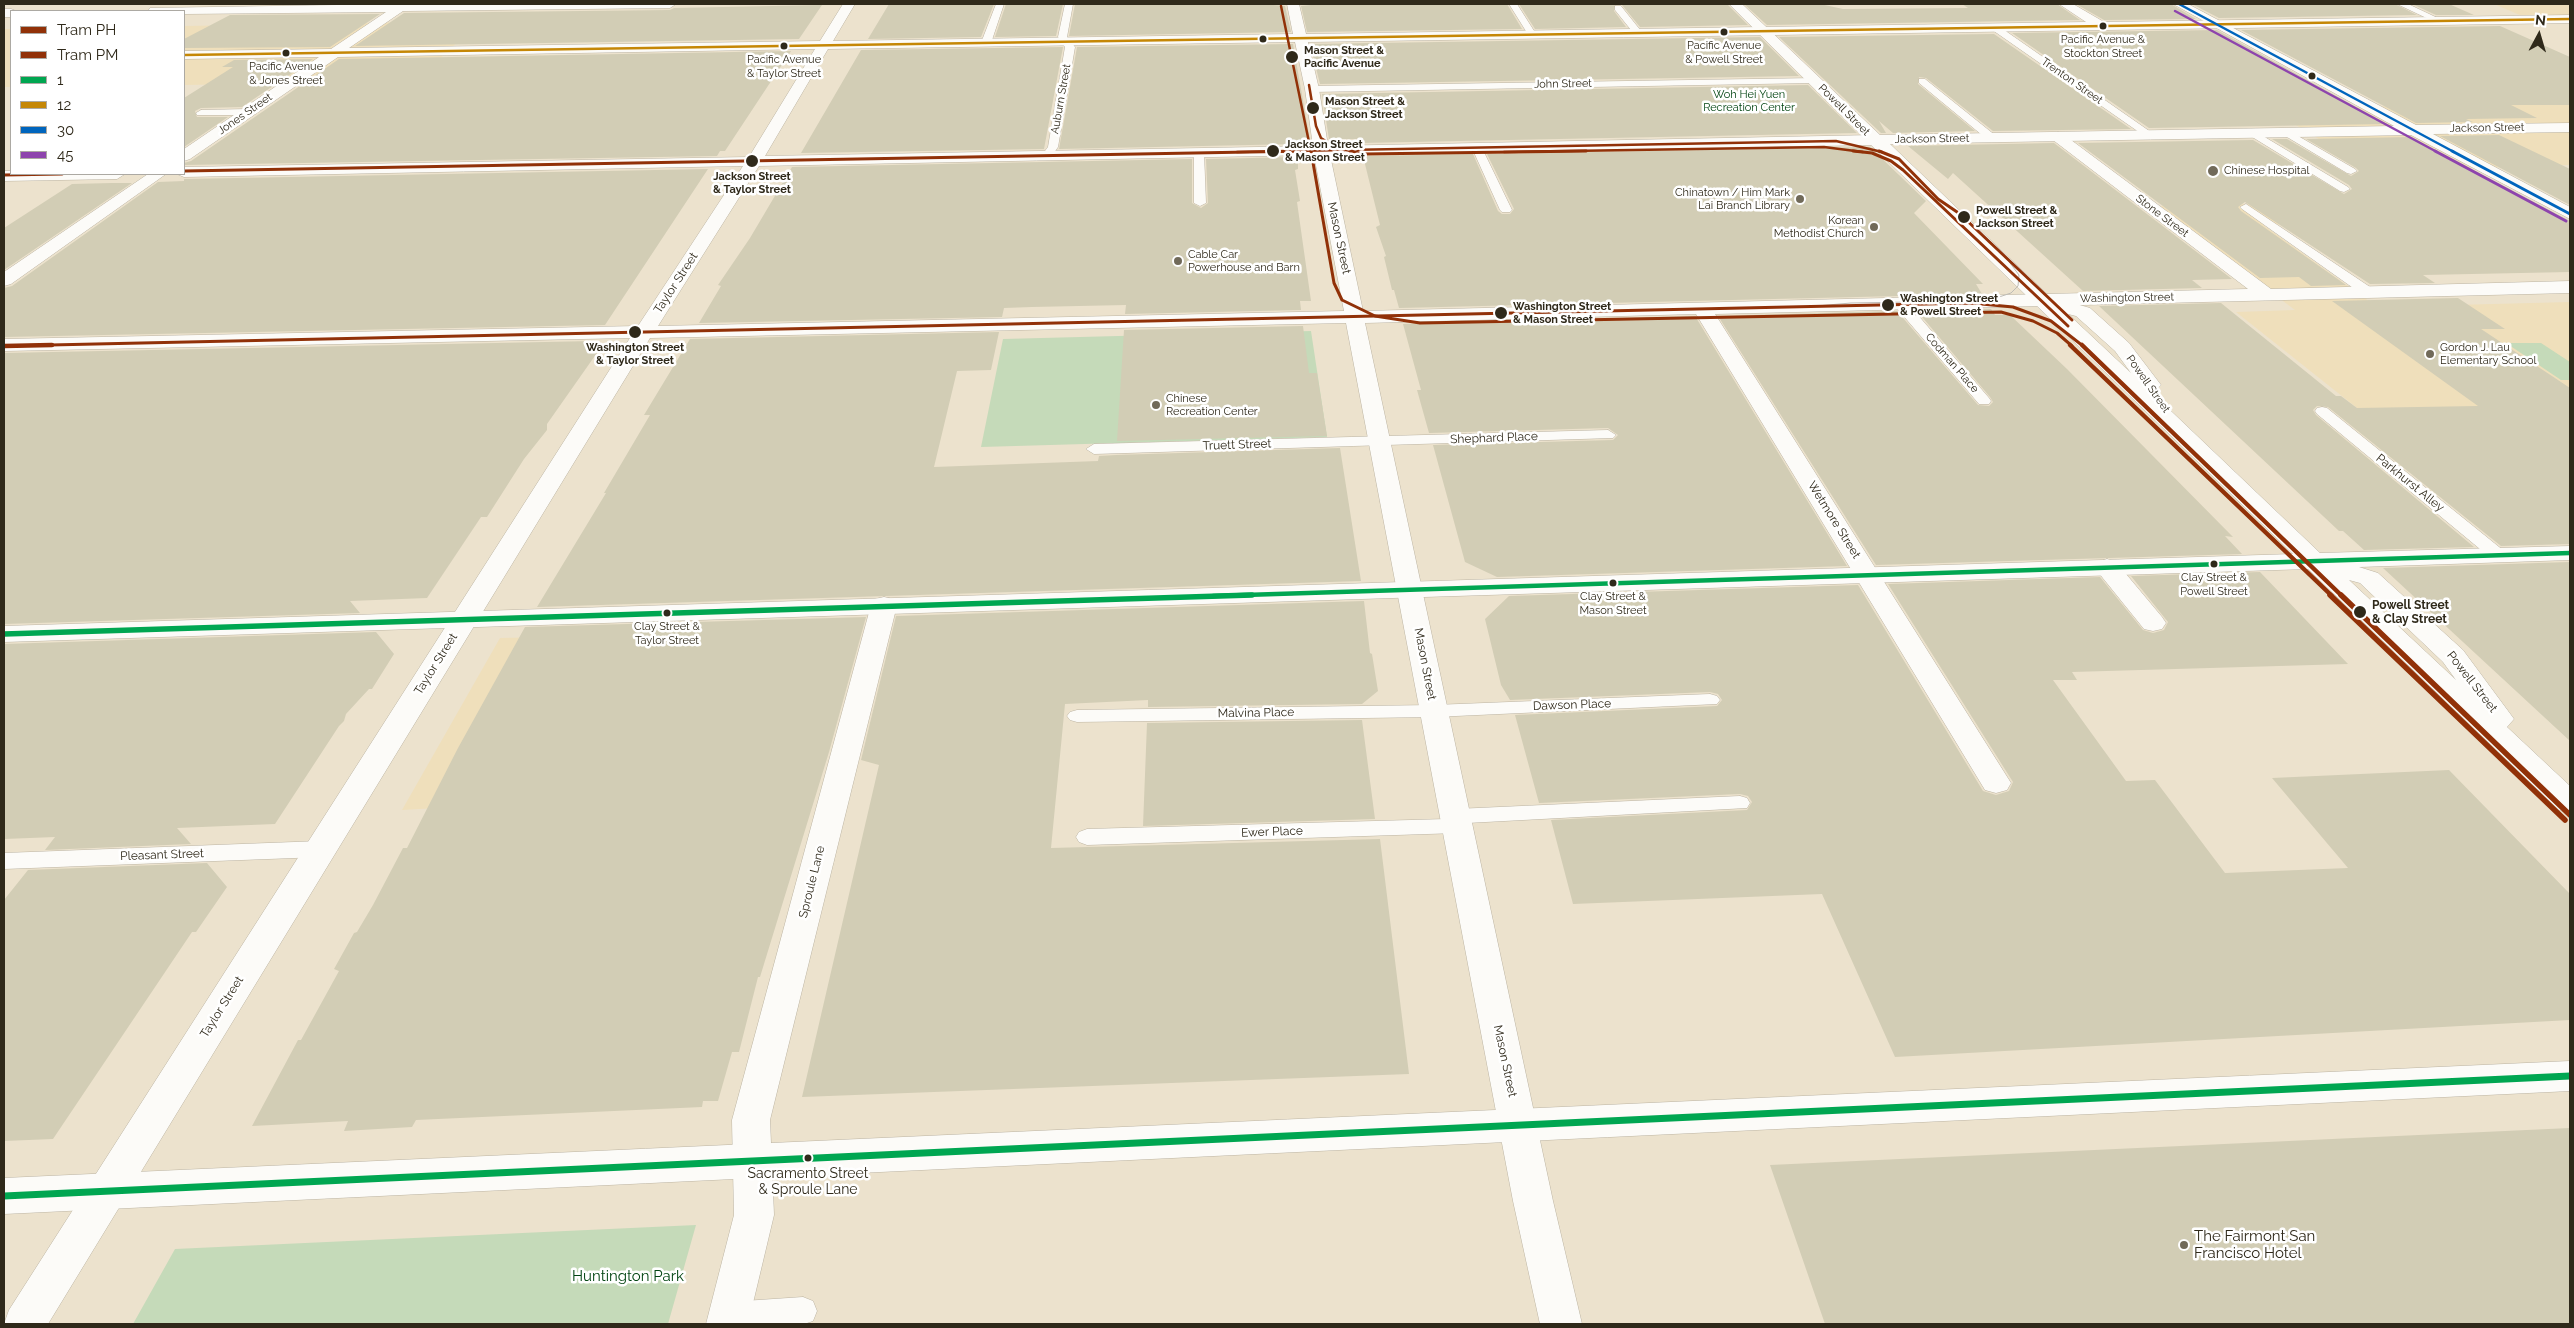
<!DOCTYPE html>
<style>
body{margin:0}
#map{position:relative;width:2574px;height:1328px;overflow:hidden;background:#ece2cd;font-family:Raleway,sans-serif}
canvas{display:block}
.frame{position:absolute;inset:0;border:5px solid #2f291a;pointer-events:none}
.legend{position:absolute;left:10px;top:10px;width:175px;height:165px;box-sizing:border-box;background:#fff;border:1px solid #aca9a3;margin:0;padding:6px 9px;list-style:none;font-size:15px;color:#2f291a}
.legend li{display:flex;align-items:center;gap:10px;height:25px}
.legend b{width:25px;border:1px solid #aca9a3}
.north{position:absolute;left:2514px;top:10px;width:50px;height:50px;-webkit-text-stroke:4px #fff;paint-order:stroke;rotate:6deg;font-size:14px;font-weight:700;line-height:20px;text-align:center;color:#2f291a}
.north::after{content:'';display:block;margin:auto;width:18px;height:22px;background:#2f291a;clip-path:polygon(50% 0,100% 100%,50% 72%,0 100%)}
</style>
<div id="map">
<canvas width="2574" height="1328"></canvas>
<div class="frame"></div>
<ul class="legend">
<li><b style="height:6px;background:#913108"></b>Tram PH</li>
<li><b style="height:6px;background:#913108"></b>Tram PM</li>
<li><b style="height:6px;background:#00a651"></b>1</li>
<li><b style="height:6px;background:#c58706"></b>12</li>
<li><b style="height:6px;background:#0065bd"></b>30</li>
<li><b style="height:6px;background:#8e44ad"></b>45</li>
</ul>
<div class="north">N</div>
</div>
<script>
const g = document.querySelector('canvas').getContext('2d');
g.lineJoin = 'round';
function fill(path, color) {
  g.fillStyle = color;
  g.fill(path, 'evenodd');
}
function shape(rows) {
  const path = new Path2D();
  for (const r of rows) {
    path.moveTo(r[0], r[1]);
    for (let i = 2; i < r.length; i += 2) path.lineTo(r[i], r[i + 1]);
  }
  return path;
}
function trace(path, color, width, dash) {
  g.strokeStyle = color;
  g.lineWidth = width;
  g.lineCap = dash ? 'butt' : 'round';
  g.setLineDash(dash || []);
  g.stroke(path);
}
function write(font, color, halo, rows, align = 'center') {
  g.font = font + ' Raleway,sans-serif';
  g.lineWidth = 5;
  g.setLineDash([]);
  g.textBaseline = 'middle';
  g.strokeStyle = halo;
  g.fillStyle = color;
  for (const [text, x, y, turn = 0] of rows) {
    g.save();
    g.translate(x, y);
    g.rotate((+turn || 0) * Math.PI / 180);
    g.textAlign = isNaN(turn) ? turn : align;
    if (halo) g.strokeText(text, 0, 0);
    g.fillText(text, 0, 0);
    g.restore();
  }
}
const built = shape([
 [2494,4,2570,4,2570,15,2522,16],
 [480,21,416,81,184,85,184,26],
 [4,29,11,29,11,87,4,87],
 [2570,102,2570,165,2470,168,2570,223,2570,227,2465,229,2270,109],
 [2253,204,2363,222,2263,225,2377,307,2570,302,2570,526,2486,529,2357,408,2236,312,2295,310,2156,206],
 [597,636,506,804,402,810,500,638]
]);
const green = shape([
 [1311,331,1327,437,981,447,1003,339],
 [2506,343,2541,343,2570,362,2570,380,2561,380],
 [696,1225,668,1324,133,1324,175,1249]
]);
const building = shape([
 [889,4,994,4,981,37,868,39],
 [1006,4,1063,4,1056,36,995,37],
 [1075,4,1262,4,1285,6,1291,32,1069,36],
 [1321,4,1507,4,1522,29,1307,32,1301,6],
 [1519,4,1727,4,1748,25,1640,27,1622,5,1615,4,1614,11,1626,27,1535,29],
 [1744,4,1820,4,1843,9,1968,8,1962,4,2057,4,2080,20,1767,25],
 [2076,4,2171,4,2196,19,2104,20],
 [2192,4,2395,4,2417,15,2219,18],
 [2412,4,2449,4,2474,15,2436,15],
 [822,5,799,39,355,46,404,13,670,10,674,8],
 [380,14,330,47,184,48,184,39,230,15],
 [2500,26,2570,57,2570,105,2511,105,2537,118,2466,119,2473,122,2416,123,2241,30],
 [2217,30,2387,124,2149,128,2012,33],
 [1994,34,2131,129,1993,131,1926,78,1919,77,1918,84,1975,131,1893,133,1879,121,1886,133,1881,133,1779,37],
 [1760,37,1799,76,1320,84,1310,44],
 [1293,44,1310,140,1298,140,1298,144,1059,149,1077,47],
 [1063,47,1044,149,801,153,861,50],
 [791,51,725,151,720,151,717,156,184,165,184,163,191,161,339,59],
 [313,59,242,107,201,108,195,111,197,117,228,117,184,147,184,98,233,67,222,67,234,60],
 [1808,85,1857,133,1360,143,1359,139,1329,139,1322,94],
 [2499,135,2570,169,2570,205,2440,136],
 [2411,137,2570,221,2570,272,2423,275,2435,283,2370,284,2245,202,2238,207,2241,211,2346,285,2311,286,2299,277,2260,278,2078,143,2253,140,2344,194,2352,189,2349,185,2272,139,2287,139,2351,176,2359,171,2356,168,2306,139],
 [2054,143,2232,279,2192,280,2202,288,2083,291,1953,173,1948,179,1908,146],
 [1870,147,1926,201,1914,213,1983,284,1976,284,1982,294,1399,308,1394,290,1392,290,1384,257,1386,256,1376,227,1380,225,1363,156,1473,154,1498,211,1502,214,1510,214,1514,209,1487,154],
 [1298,157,1298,169,1295,170,1300,201,1297,202,1311,301,1300,301,1301,310,1125,314,1126,305,1032,307,1004,308,1002,317,699,323,721,286,718,285,750,238,792,167,1192,159,1192,203,1201,208,1208,203,1206,159],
 [708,169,605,325,4,337,4,288,12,286,158,182,184,181,184,179],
 [112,183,132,183,4,270,4,228,72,184],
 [2458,298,2505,329,2481,329,2570,388,2570,544,2501,546,2328,407,2317,406,2313,410,2316,415,2474,547,2364,550,2343,531,2339,531,2099,306,2221,303,2336,396,2341,396,2357,408,2478,406,2332,301],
 [1991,309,1995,315,2010,315,2067,369,2233,537,2225,536,2242,554,1876,565,1718,316,1897,311,1978,405,1989,406,1993,402,1990,397,1917,311],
 [1695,316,1847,566,1497,577,1465,562,1433,445,1613,440,1618,435,1608,428,1429,433,1417,390,1421,390,1403,324],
 [1303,326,1309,373,1317,373,1327,436,1117,441,1124,330],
 [999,332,991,370,957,371,934,467,1098,461,1099,456,1116,455,1340,448,1361,581,537,607,606,493,604,493,650,415,644,415,690,339],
 [594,341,589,348,599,350,547,424,547,430,524,459,487,517,481,517,427,598,350,601,360,613,4,624,4,353],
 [2570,562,2570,741,2383,568],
 [2260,572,2348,664,2072,672,2077,680,2053,680,2126,781,2155,780,2225,873,2348,868,2272,778,2449,770,2570,894,2570,1020,1895,1057,1822,894,1573,904,1551,820,1747,810,1752,802,1748,796,1740,794,1539,803,1515,715,1717,706,1722,700,1718,694,1710,692,1510,700,1501,685,1485,619,1509,596,1858,585,1983,791,1996,795,2009,791,2013,782,1888,584,2100,577,2143,630,2153,633,2164,630,2168,622,2131,576],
 [1364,601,1370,653,1372,654,1378,691,1362,704,1148,707,1148,700,1065,704,1051,848,1380,839,1409,1074,802,1097,879,765,861,760,896,616],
 [866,617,829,752,760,977,758,977,739,1052,732,1052,718,1101,703,1101,702,1107,416,1120,412,1127,344,1131,348,1121,252,1126,298,1040,301,1040,339,971,334,969,354,933,357,932,373,905,403,848,407,848,458,748,525,627],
 [376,632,394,654,372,689,369,689,346,714,344,721,339,726,275,824,177,828,191,844,45,850,55,837,4,839,4,644],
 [1362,720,1375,819,1143,826,1147,723],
 [207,863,227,887,196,932,192,932,53,1139,4,1141,4,900,28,870],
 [2570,1128,2570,1324,1825,1324,1770,1165]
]);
const service = shape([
 [996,4,1004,4,991,43,983,45,981,43,996,4],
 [1065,4,1073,4,1067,37,1075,47,1058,147,1051,157,1047,158,1042,155,1048,147,1065,47,1058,37,1065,4],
 [1509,4,1517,4,1536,34,1535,36,1529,36,1509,4],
 [2397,4,2408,4,2444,21,2437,23,2397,4],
 [1615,6,1621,6,1641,31,1641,35,1635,35,1615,10,1615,6],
 [1991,25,1997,25,2155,135,2146,137,1991,29,1991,25],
 [1816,78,1816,82,1813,83,1312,92,1307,89,1312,86,1816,78],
 [1919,79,1925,79,1996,136,1996,140,1988,140,1919,83,1919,79],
 [201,110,248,109,253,112,248,115,197,115,196,113,201,110],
 [2286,129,2355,169,2357,171,2351,174,2347,173,2282,134,2281,132,2286,129],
 [2253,130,2348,187,2350,189,2344,192,2340,191,2249,135,2249,131,2253,130],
 [1477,145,1482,148,1512,210,1510,212,1502,212,1500,210,1472,148,1477,145],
 [1199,150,1204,153,1206,203,1200,206,1194,203,1194,153,1199,150],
 [2246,204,2373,289,2374,292,2373,295,2363,295,2242,209,2240,207,2246,204],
 [1900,299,1905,300,1989,398,1991,401,1989,404,1979,404,1895,306,1893,303,1895,300,1900,299],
 [2322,407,2327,408,2504,551,2507,555,2504,559,2492,559,2317,414,2315,411,2317,408,2322,407],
 [1608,430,1616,435,1613,438,1094,454,1086,449,1094,444,1608,430],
 [1710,694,1717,696,1720,700,1717,704,1434,717,1077,722,1070,720,1067,716,1070,712,1077,710,1434,705,1710,694],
 [1740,796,1747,798,1750,803,1747,808,1467,823,1469,826,1466,831,1458,833,1087,845,1079,842,1076,837,1079,832,1087,829,1447,819,1445,816,1449,811,1456,809,1740,796],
 [321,841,329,844,332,849,329,854,321,857,4,869,4,853,321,841],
 [803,1297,813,1301,817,1311,813,1321,804,1324,718,1324,715,1316,719,1306,729,1302,803,1297]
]);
const pedestrian = shape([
 [2107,559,2116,562,2162,617,2166,623,2162,629,2153,631,2144,629,2098,572,2094,567,2098,562,2107,559]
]);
const minor = shape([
 [399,4,676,4,670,8,403,11,349,48,820,41,843,4,855,4,833,41,1293,34,1287,4,1299,4,1306,34,2086,22,2059,4,2073,4,2104,22,2570,15,2570,23,1308,42,1319,89,1328,146,1874,135,1882,140,1874,145,1330,155,1363,311,2248,289,2053,140,2050,137,2053,134,2058,132,2063,134,2271,289,2570,281,2570,293,1715,314,2011,783,2007,790,1996,793,1985,790,1696,314,1365,323,1553,1201,1582,1324,1540,1324,1513,1201,1346,323,650,338,48,1324,4,1324,9,1310,630,338,4,351,4,339,638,326,743,166,184,177,177,174,184,174,184,167,749,157,815,49,338,57,190,159,184,161,184,149,319,57,184,59,184,51,331,49,386,12,184,14,184,11,148,11,150,8,399,4],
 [1295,42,1305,89,1313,146,765,156,828,49,1295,42],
 [1314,155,1344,311,658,326,759,166,1314,155],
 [4,9,11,9,16,11,11,11,11,17,4,17,4,9],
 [4,171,11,171,11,174,125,174,117,179,4,181,4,171],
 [148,174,166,174,11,284,4,286,4,272,148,174],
 [884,597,893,599,897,605,770,1120,774,1215,748,1324,706,1324,734,1215,732,1120,871,605,875,599,884,597]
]);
const tertiary = shape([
 [1729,4,1742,4,1880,135,2394,126,2173,4,2188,4,2416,125,2570,123,2570,132,2433,134,2570,207,2570,219,2411,135,1890,144,2049,296,2090,308,2129,343,2161,385,2157,389,2150,391,2320,553,2570,546,2570,560,2359,567,2378,573,2463,650,2514,719,2507,727,2570,786,2570,813,2559,810,2308,569,4,642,4,626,2293,554,1869,143,1729,4],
 [2068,314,2076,316,2115,351,2131,373,2068,314],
 [2349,580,2360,583,2443,662,2456,680,2349,580],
 [2570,1061,2570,1091,4,1214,4,1178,2570,1061]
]);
const tram = shape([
 [1805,307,1851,303,1969,301,1996,298,2011,293,2018,286,2019,275,2007,259]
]);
const bus1Far2 = shape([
 [1213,596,2570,553]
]);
const bus1Far1 = shape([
 [4,634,1252,595]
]);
const bus1 = shape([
 [4,1196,2570,1076]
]);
const bus2 = shape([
 [184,55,2570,19]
]);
const bus3Far1 = shape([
 [2179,4,2454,152]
]);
const bus3 = shape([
 [2452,151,2570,214]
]);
const bus4Far1 = shape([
 [2175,11,2437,152]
]);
const bus4 = shape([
 [2435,151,2566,221]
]);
const tram1Far3 = shape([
 [1237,152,1836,141,1882,152]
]);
const tram1Far2 = shape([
 [1879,151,1899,159,1938,199,1960,214,2072,320],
 [184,171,1306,151],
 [4,175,62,174],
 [4,346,1971,303,2013,307,2051,321,2083,346]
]);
const tram1Far1 = shape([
 [2082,345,2342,596],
 [4,346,52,345]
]);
const tram1 = shape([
 [2341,595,2570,815]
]);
const tram2Far3 = shape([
 [1281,6,1311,152],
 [1309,85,1316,126,1321,138,1335,147,1355,152],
 [1504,152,1824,147,1863,152]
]);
const tram2Far2 = shape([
 [1311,151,1334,283,1342,300,1375,316,1420,323,2001,312,2033,321,2057,333,2072,346],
 [1350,151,1364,154,1586,151],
 [1853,151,1872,153,1891,161,1903,170,2068,326]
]);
const tram2Far1 = shape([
 [2070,345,2332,596]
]);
const tram2 = shape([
 [2330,595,2565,820]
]);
const markers = [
 [2103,26,4.5,"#2f291a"],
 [1724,32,4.5,"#2f291a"],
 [1263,39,4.5,"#2f291a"],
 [784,46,4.5,"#2f291a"],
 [286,53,4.5,"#2f291a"],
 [1292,57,7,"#2f291a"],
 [2312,76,4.5,"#2f291a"],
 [1313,108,7,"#2f291a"],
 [1273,151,7,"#2f291a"],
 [752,161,7,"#2f291a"],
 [2213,171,6,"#716a59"],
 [1800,199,5,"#716a59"],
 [1964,217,7,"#2f291a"],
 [1874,227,5,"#716a59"],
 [1178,261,5,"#716a59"],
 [1888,305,7,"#2f291a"],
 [1501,313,7,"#2f291a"],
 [635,332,7,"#2f291a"],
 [2430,354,5,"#716a59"],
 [1156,405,5,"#716a59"],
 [2214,564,4.5,"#2f291a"],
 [1613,583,4.5,"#2f291a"],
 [2360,612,7,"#2f291a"],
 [667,613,4.5,"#2f291a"],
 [808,1158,4.5,"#2f291a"],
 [2184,1245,5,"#716a59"]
];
const busNames = [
 ["Pacific Avenue &",2103,40],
 ["Stockton Street",2103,54],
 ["Pacific Avenue",1724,46],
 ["& Powell Street",1724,60],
 ["Pacific Avenue",784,60],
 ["& Taylor Street",784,74],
 ["Pacific Avenue",286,67],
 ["& Jones Street",286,81],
 ["Clay Street &",2214,578],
 ["Powell Street",2214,592],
 ["Clay Street &",1613,597],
 ["Mason Street",1613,611],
 ["Clay Street &",667,627],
 ["Taylor Street",667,641]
];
const farStopnames = [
 ["Mason Street &",1304,51],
 ["Pacific Avenue",1304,64],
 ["Mason Street &",1325,102],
 ["Jackson Street",1325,115],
 ["Jackson Street",1285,145],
 ["& Mason Street",1285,158],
 ["Jackson Street",752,177,"center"],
 ["& Taylor Street",752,190,"center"],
 ["Powell Street &",1976,211],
 ["Jackson Street",1976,224],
 ["Washington Street",1900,299],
 ["& Powell Street",1900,312],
 ["Washington Street",1513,307],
 ["& Mason Street",1513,320],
 ["Washington Street",635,348,"center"],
 ["& Taylor Street",635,361,"center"]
];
const farStreetnames = [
 ["Trenton Street",2072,81,35],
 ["John Street",1563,84,-1],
 ["Auburn Street",1061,99,-80],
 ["Powell Street",1844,110,45],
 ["Jones Street",245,114,-35],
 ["Jackson Street",2487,128,-1],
 ["Jackson Street",1932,139,-1],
 ["Stone Street",2162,216,37],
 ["Washington Street",2127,298,-1],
 ["Codman Place",1952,363,49],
 ["Powell Street",2148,384,55]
];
const farParknames = [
 ["Woh Hei Yuen",1749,95],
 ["Recreation Center",1749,108]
];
const farPoinames = [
 ["Chinese Hospital",2224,171],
 ["Chinatown / Him Mark",1790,193,"right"],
 ["Lai Branch Library",1790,206,"right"],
 ["Korean",1864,221,"right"],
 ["Methodist Church",1864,234,"right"],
 ["Cable Car",1188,255],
 ["Powerhouse and Barn",1188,268],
 ["Gordon J. Lau",2440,348],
 ["Elementary School",2440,361],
 ["Chinese",1166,399],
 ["Recreation Center",1166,412]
];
const streetNames = [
 ["Mason Street",1339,238,78],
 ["Taylor Street",676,283,-57],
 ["Shephard Place",1494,438,-2],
 ["Truett Street",1237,445,-2],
 ["Parkhurst Alley",2410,483,39],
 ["Wetmore Street",1834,520,58],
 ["Taylor Street",436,664,-58],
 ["Mason Street",1425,664,79],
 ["Powell Street",2472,682,52],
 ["Dawson Place",1572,705,-2],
 ["Malvina Place",1256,713,-1],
 ["Ewer Place",1272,832,-2],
 ["Pleasant Street",162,855,-2],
 ["Sproule Lane",812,882,-76],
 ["Taylor Street",222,1007,-58],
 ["Mason Street",1505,1061,78]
];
const stopNames = [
 ["Powell Street",2372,605],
 ["& Clay Street",2372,619]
];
const nearBusnames = [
 ["Sacramento Street",808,1174],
 ["& Sproule Lane",808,1190]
];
const nearPoinames = [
 ["The Fairmont San",2194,1236],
 ["Francisco Hotel",2194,1253]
];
const nearParknames = [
 ["Huntington Park",628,1276]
];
fill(built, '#efdfbb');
fill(green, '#c5dab9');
fill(building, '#d2cdb5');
trace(service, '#bcb4a3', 1);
trace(pedestrian, '#bcb4a3', 1);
trace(minor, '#bcb4a3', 1);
trace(tertiary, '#bcb4a3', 1);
fill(service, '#fcfbf8');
fill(pedestrian, '#fcfbf8');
fill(minor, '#fcfbf8');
fill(tertiary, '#fcfbf8');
trace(tram, '#bebcb6', 1);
trace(bus1Far2, '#00a651', 4.5);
trace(bus1Far1, '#00a651', 5.5);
trace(bus1, '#00a651', 7);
trace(bus2, '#c58706', 2.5);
trace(bus3Far1, '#0065bd', 2.5);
trace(bus3, '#0065bd', 3);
trace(bus4Far1, '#8e44ad', 2.5);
trace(bus4, '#8e44ad', 3);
trace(tram1Far3, '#913108', 2.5);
trace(tram1Far2, '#913108', 3);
trace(tram1Far1, '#913108', 4.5);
trace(tram1, '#913108', 5.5);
trace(tram2Far3, '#913108', 2.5);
trace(tram2Far2, '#913108', 3);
trace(tram2Far1, '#913108', 4.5);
trace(tram2, '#913108', 5.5);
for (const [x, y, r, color] of markers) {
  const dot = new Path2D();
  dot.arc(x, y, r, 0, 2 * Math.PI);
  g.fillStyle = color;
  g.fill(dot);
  trace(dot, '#fff', 2);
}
write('11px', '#2f291a', '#fff', busNames);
write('bold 11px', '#2f291a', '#fff', farStopnames, 'left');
write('11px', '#2f291a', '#fff', farStreetnames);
write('11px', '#041', '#fff', farParknames);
write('11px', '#2f291a', '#fff', farPoinames, 'left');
write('12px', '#2f291a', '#fff', streetNames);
write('bold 12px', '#2f291a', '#fff', stopNames, 'left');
write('14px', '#2f291a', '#fff', nearBusnames);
write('15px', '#2f291a', '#fff', nearPoinames, 'left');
write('15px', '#041', '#fff', nearParknames);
</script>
